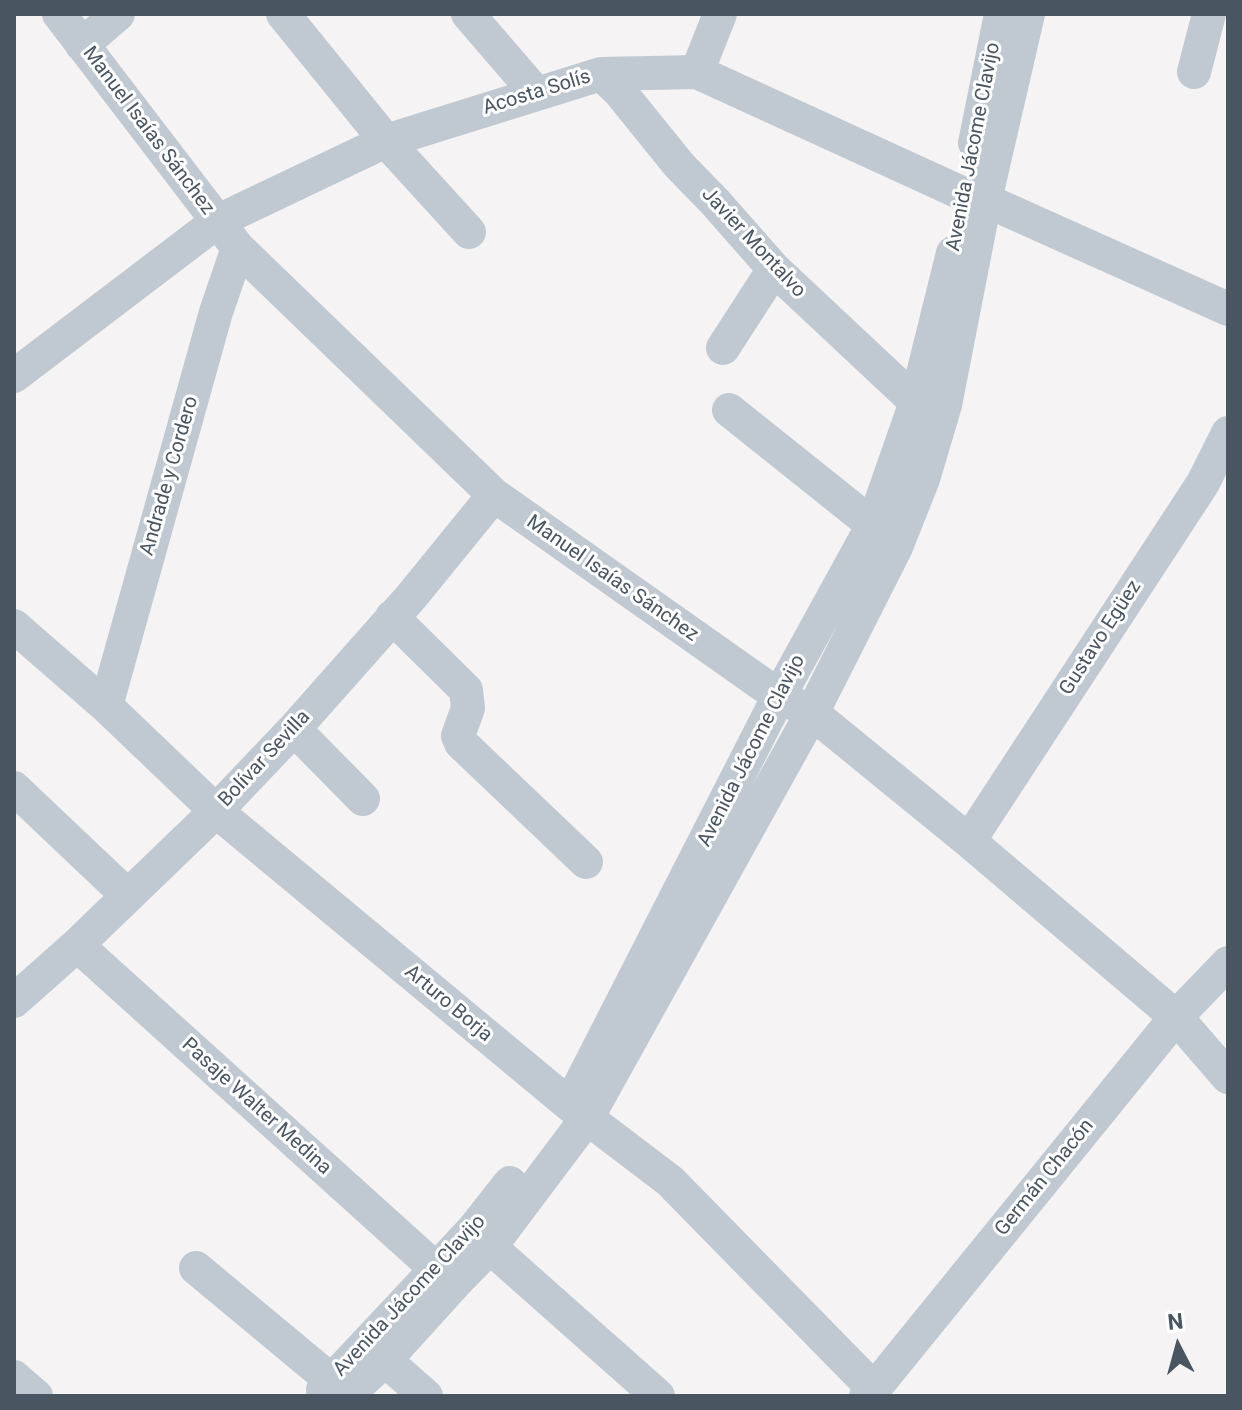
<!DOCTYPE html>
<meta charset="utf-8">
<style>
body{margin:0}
#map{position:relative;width:1242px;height:1410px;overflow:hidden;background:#f5f3f3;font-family:Roboto,sans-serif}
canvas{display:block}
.frame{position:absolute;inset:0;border:16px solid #495561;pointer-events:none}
.north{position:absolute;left:1138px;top:1306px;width:80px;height:80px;-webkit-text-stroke:6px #fff;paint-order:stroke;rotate:354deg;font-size:22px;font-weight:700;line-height:32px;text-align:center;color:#495561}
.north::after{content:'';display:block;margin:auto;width:28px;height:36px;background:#495561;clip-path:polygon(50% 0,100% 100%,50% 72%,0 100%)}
</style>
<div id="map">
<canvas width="1242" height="1410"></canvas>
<div class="frame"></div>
<div class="north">N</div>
</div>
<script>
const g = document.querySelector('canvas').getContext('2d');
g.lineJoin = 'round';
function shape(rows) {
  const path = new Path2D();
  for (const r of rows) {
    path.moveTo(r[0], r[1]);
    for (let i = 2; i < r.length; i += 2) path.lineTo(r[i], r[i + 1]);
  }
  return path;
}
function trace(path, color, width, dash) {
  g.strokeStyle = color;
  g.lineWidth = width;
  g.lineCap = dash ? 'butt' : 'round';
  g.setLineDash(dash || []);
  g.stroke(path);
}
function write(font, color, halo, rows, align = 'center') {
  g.font = font + ' Roboto,sans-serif';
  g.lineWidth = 6;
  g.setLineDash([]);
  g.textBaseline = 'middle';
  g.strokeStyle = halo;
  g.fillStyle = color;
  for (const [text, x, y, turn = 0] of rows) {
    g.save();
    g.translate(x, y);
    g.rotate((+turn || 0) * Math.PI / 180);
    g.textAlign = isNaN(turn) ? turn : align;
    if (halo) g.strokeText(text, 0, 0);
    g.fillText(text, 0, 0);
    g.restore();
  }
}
const minor = shape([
 [59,14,238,248,494,495,779,696,812,713,969,841,1176,1017,1228,1077],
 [283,14,386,141,469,232],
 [468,14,536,93],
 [82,45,118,14],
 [697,72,720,14],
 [1194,72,1209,14],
 [601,74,620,92,679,165,715,202,774,269,916,402],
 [975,143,1001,14],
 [723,348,774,269],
 [14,376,218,221,386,141,601,74,697,72,968,196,985,200,1228,309],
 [729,410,873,525],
 [392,617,466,690,468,708,458,736,461,743,586,862],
 [14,626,106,706,216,811,570,1105,670,1181,874,1389],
 [106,706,216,312,238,248],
 [294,729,363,799],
 [14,788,128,896],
 [969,841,1203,483,1228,433],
 [77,945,436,1269],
 [14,1001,77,945,216,811,294,729,411,597,494,495],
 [580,1085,779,696,873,525,916,402,953,253],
 [490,1247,658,1396],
 [196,1268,332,1381,346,1396,385,1360,454,1284,490,1247,587,1118,812,713,896,547,923,479,945,405,985,200,1028,14],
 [385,1360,426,1396],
 [14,1377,36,1396],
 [323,1390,473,1230,510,1183],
 [866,1396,874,1389,1176,1017,1228,963]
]);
const streetNames = [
 ["Acosta Solís",537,93,-17],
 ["Manuel Isaías Sánchez",148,131,53],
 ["Avenida Jácome Clavijo",974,147,-79],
 ["Javier Montalvo",753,243,47],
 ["Andrade y Cordero",170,476,-74],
 ["Manuel Isaías Sánchez",612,579,35],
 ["Gustavo Egüez",1101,638,-57],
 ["Avenida Jácome Clavijo",752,751,-63],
 ["Bolívar Sevilla",265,759,-47],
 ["Arturo Borja",448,1004,40],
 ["Pasaje Walter Medina",256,1107,42],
 ["Germán Chacón",1045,1178,-51],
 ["Avenida Jácome Clavijo",410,1296,-47]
];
trace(minor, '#c0c9d2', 34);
write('20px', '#495561', '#fff', streetNames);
</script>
